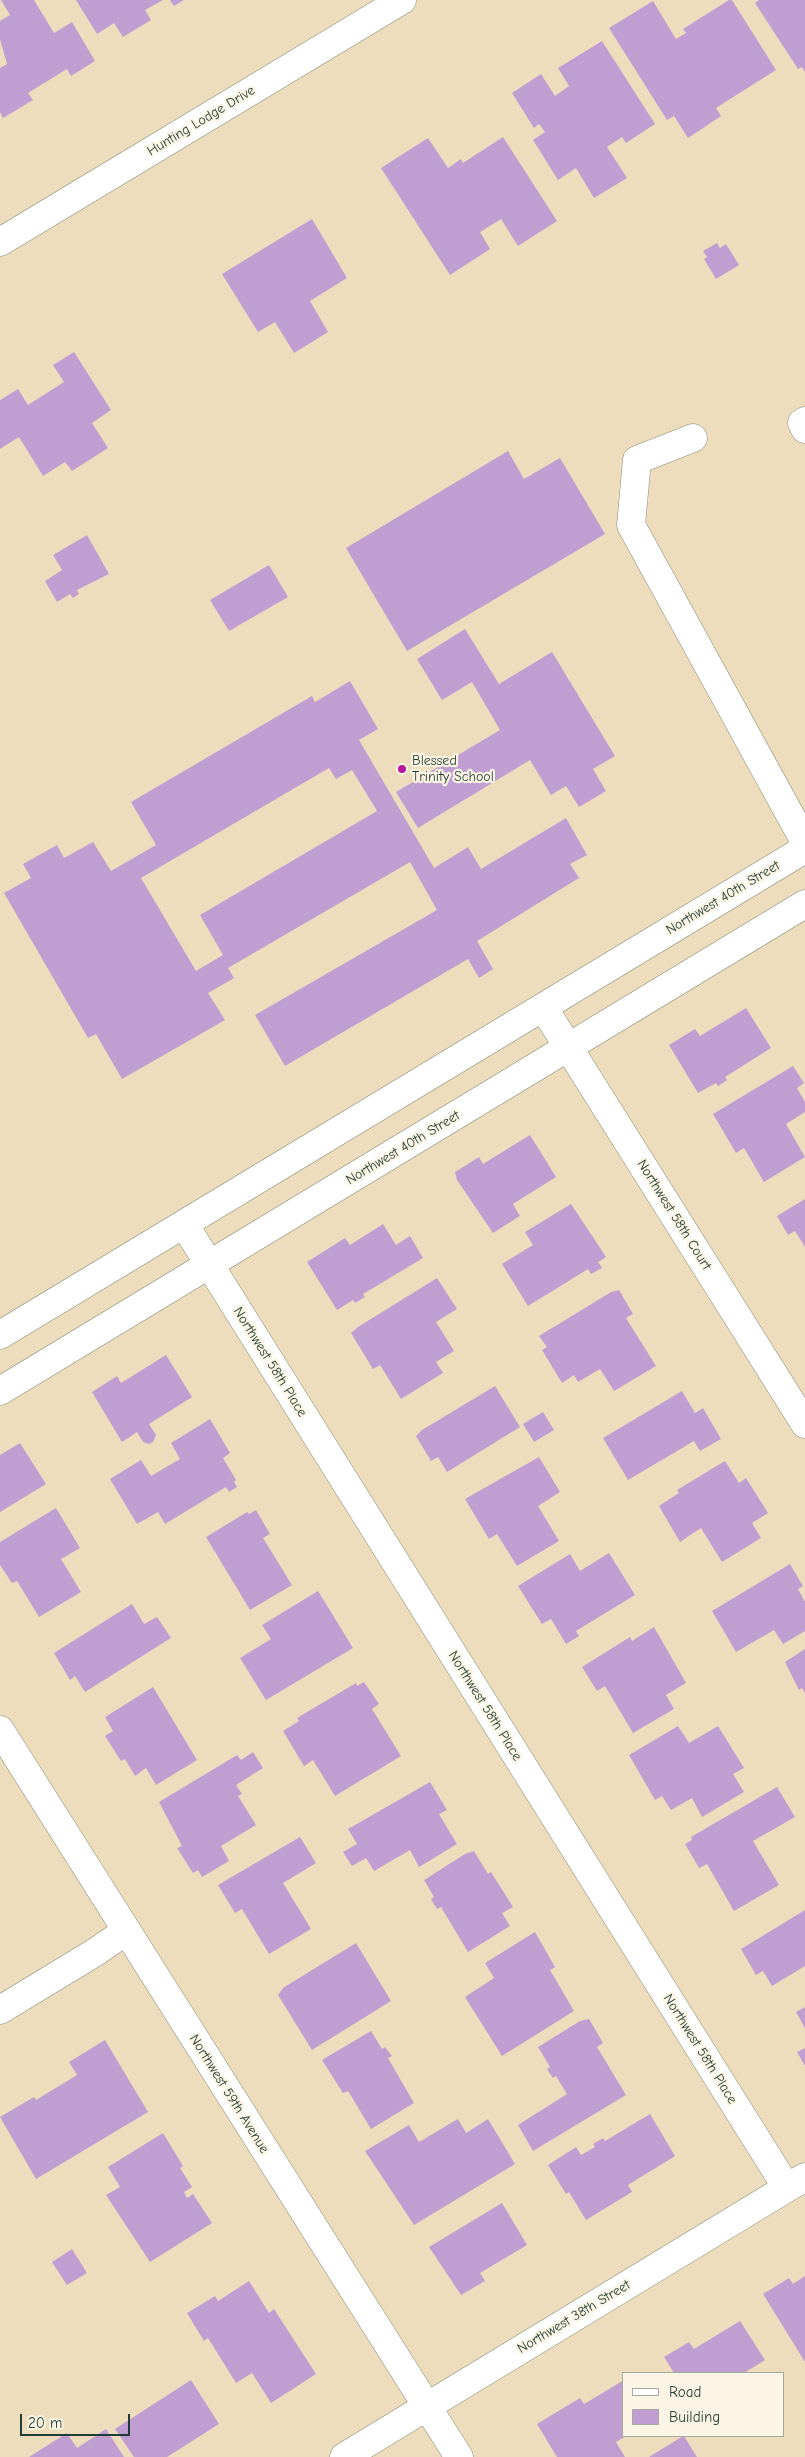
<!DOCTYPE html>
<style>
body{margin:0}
#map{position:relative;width:805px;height:2457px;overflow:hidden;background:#eeddbc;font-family:"Comic Neue",sans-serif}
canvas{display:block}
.legend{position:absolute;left:622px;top:2372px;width:162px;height:65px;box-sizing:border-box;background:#fcf5e5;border:1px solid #a4ab9e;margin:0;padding:6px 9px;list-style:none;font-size:15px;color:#1f3d34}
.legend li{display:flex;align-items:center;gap:10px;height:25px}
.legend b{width:25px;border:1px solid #a4ab9e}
.scale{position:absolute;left:20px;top:2414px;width:110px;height:22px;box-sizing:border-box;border:2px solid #1f3d34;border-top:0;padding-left:6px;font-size:15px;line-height:18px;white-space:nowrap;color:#1f3d34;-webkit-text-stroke:4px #fcf5e5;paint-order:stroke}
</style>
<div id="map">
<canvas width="805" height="2457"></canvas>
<ul class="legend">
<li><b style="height:6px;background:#fff"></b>Road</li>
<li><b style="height:14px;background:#c19ed2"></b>Building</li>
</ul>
<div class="scale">20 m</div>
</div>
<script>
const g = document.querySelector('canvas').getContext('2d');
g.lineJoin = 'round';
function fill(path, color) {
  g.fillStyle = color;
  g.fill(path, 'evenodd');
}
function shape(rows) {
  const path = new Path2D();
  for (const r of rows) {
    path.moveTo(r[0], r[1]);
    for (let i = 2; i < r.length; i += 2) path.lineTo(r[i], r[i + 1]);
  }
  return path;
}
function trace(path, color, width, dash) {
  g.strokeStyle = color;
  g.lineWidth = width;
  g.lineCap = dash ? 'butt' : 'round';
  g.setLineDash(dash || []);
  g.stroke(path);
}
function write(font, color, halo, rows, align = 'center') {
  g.font = font + ' "Comic Neue",sans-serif';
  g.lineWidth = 4.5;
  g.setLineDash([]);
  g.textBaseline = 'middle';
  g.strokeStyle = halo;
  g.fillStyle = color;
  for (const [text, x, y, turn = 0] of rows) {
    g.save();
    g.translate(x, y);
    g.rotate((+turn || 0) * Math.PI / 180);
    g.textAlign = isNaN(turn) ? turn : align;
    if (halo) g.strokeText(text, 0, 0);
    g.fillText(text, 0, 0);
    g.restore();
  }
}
const building = shape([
 [1,0,34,0,54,33,72,22,95,61,71,76,67,69,28,93,33,100,3,118,0,112,0,68,7,64,0,39,0,21,10,15],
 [76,0,163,0,145,10,151,20,123,37,114,23,97,34],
 [170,0,184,0,174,6],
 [729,0,732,0,776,70,716,108,721,116,688,138,674,116,667,120,609,28,653,1,676,39,686,33,683,29],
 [759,0,805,0,805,72,802,67,798,69,755,3],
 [602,41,655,124,626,143,622,137,607,147,627,178,594,198,576,168,558,180,533,140,545,132,539,124,534,128,512,93,541,74,555,96,569,86,558,68],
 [503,137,557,221,518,246,501,219,480,232,490,249,450,275,381,168,428,138,448,168,461,159,463,163],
 [312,219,347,278,310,301,328,332,294,353,275,322,258,332,222,274],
 [717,243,720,248,726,244,739,265,716,279,704,259,707,257,703,251],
 [74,352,111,410,92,423,108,448,72,471,65,462,43,476,19,437,0,449,0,400,18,389,28,405,64,382,53,365],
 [508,451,524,479,560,458,605,534,407,651,346,548],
 [87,535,109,574,77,590,79,594,73,598,70,594,57,602,45,581,62,570,53,555],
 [269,565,288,597,229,631,210,600],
 [465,629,499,684,552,652,615,756,593,769,606,791,579,807,566,786,551,795,530,760,418,828,396,792,500,730,472,682,442,700,417,659],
 [350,681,378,729,359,740,434,868,468,847,481,869,566,818,587,855,570,864,579,878,477,941,493,969,479,978,468,959,285,1066,255,1015,437,910,410,862,228,968,234,978,208,993,225,1020,122,1079,96,1034,88,1038,4,893,31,878,23,864,57,845,64,858,93,842,111,871,156,845,131,802,312,696,315,702],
 [329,768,336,779,352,770,377,811,200,915,223,955,196,971,141,878],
 [746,1008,771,1048,725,1077,727,1080,718,1086,716,1083,698,1093,669,1045,695,1029,700,1036],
 [793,1066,804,1083,797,1088,805,1102,805,1112,786,1124,805,1157,764,1182,744,1148,736,1153,713,1114],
 [530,1135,556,1177,513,1204,520,1216,493,1233,457,1180,455,1172,479,1157,483,1164],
 [805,1199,805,1247,795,1231,788,1235,777,1216],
 [571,1204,606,1257,598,1262,602,1268,591,1274,588,1269,528,1306,502,1264,533,1245,525,1232],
 [383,1224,396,1245,410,1236,423,1258,363,1294,365,1297,355,1303,353,1300,337,1310,307,1262,345,1238,350,1245],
 [437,1278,457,1309,436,1322,454,1351,436,1362,443,1373,401,1399,380,1365,373,1369,351,1333,358,1327],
 [619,1290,633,1314,626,1318,656,1366,614,1391,600,1369,578,1382,574,1375,562,1383,542,1350,547,1347,539,1336,611,1292],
 [166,1355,192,1397,149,1424,156,1435,153,1442,149,1444,143,1442,137,1432,122,1442,92,1392,117,1376,121,1383],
 [495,1386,520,1427,447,1472,438,1457,431,1461,416,1436,422,1430],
 [682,1391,695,1413,703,1408,721,1439,700,1451,694,1441,628,1480,603,1438],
 [543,1412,554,1430,534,1442,523,1424],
 [210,1419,230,1453,223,1458,236,1480,234,1482,237,1487,229,1492,226,1487,165,1524,158,1512,137,1524,110,1479,141,1460,151,1476,180,1459,171,1443],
 [20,1443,46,1484,0,1512,0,1455],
 [539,1457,560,1492,538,1506,559,1541,517,1566,497,1534,489,1539,465,1499],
 [725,1461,739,1483,746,1478,768,1513,752,1523,761,1538,722,1562,701,1528,680,1542,659,1506,679,1493,677,1490],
 [56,1508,80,1548,61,1559,81,1592,39,1617,17,1581,12,1583,0,1565,0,1542],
 [256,1510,270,1534,263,1538,292,1585,250,1610,206,1537,247,1512,249,1514],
 [609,1553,635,1595,576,1631,579,1636,566,1644,551,1619,542,1624,518,1586,570,1554,580,1571],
 [790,1564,803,1586,798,1589,805,1602,805,1631,783,1644,774,1630,736,1652,712,1611],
 [318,1591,353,1648,266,1700,240,1658,271,1639,262,1625],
 [132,1604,144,1624,157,1617,171,1638,85,1692,75,1676,70,1680,54,1653],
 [654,1627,686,1683,666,1695,674,1709,633,1733,605,1686,597,1691,582,1667,630,1637,632,1641],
 [805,1649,805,1693,802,1688,799,1690,785,1662],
 [364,1682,379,1704,372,1709,401,1756,335,1796,313,1760,304,1766,283,1731,299,1721,297,1718,356,1683,357,1686],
 [153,1687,197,1760,156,1785,146,1768,135,1776,125,1759,121,1761,105,1736,113,1731,105,1717],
 [678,1726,689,1743,718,1726,744,1768,733,1774,744,1792,702,1817,692,1798,671,1810,662,1796,655,1800,629,1755],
 [253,1752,263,1768,236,1785,242,1794,238,1796,256,1825,221,1846,229,1861,202,1877,198,1870,193,1873,177,1848,182,1846,159,1802,237,1755,241,1760],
 [430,1782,447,1810,439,1814,457,1844,419,1867,410,1850,374,1871,366,1858,352,1866,343,1852,357,1844,348,1829],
 [777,1787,795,1817,753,1841,779,1885,734,1911,707,1864,699,1868,685,1844,692,1840,691,1837],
 [300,1837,316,1863,283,1883,311,1929,269,1954,242,1909,235,1913,218,1885],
 [474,1851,488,1874,491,1872,513,1907,502,1913,510,1926,468,1952,441,1907,437,1909,431,1899,434,1897,424,1880,465,1854],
 [805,1910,805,1966,772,1986,763,1971,756,1975,741,1949],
 [535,1932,555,1967,550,1970,574,2011,502,2056,465,1997,494,1978,485,1963],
 [356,1943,391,2001,312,2050,278,1995,283,1988],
 [805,2007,805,2028,796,2012],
 [589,2019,603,2043,597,2047,626,2095,533,2151,518,2125,567,2094,556,2076,553,2078,547,2069,550,2067,538,2047,580,2021],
 [371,2031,382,2049,385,2047,392,2056,388,2058,414,2103,371,2129,348,2091,343,2093,322,2060],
 [105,2040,148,2112,36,2179,0,2117,34,2097,36,2100,77,2075,69,2062],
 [805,2048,805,2066,797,2052],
 [650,2114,675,2156,628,2185,632,2192,586,2220,569,2192,566,2194,548,2165,576,2147,581,2155,595,2147,593,2144,603,2138,605,2141],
 [458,2119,466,2133,488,2119,515,2164,414,2225,365,2151,409,2125,419,2142],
 [163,2133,183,2166,180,2168,192,2187,184,2192,187,2198,193,2194,212,2223,150,2262,106,2195,120,2187,108,2167],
 [502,2203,527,2245,480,2273,485,2281,461,2295,429,2247],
 [72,2249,87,2273,67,2285,52,2262],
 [805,2276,805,2362,763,2294,789,2278,793,2284],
 [249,2281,269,2313,274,2309,316,2374,271,2403,252,2373,236,2383,208,2338,204,2341,187,2313,215,2296,218,2301],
 [740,2321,765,2360,744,2373,674,2373,664,2357,689,2342,694,2349],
 [191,2380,219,2424,167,2457,134,2457,115,2429],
 [624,2380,624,2436,626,2436,616,2442,625,2457,557,2457,537,2424,580,2398,584,2404],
 [106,2429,124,2457,29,2457,67,2433,77,2448],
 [684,2436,697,2457,649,2457,683,2436]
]);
const minor = shape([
 [0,242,402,0],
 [805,421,802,423,805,429],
 [693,438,637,460,631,525,805,842],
 [543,1007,805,1424],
 [184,1224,787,2188],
 [0,1335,805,849],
 [0,1391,805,904],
 [0,1730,459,2457],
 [0,2010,94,1953,126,1931],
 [344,2457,805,2177]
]);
const markers = [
 [402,769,5,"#b5179e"]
];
const streetNames = [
 ["Hunting Lodge Drive",201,121,-31],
 ["Northwest 40th Street",723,898,-31],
 ["Northwest 40th Street",403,1148,-31],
 ["Northwest 58th Court",674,1215,58],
 ["Northwest 58th Place",270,1362,58],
 ["Northwest 58th Place",485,1706,58],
 ["Northwest 58th Place",700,2049,58],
 ["Northwest 59th Avenue",229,2094,58],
 ["Northwest 38th Street",574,2317,-31]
];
const poiNames = [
 ["Blessed",412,761],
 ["Trinity School",412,777]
];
fill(building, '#c19ed2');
trace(minor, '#868d78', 29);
trace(minor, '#fff', 28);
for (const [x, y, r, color] of markers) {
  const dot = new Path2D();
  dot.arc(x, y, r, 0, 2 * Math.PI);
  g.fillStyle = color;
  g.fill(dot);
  trace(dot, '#fcf5e5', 2);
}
write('14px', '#1f3d34', '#fcf5e5', streetNames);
write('14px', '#1f3d34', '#fcf5e5', poiNames, 'left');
</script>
